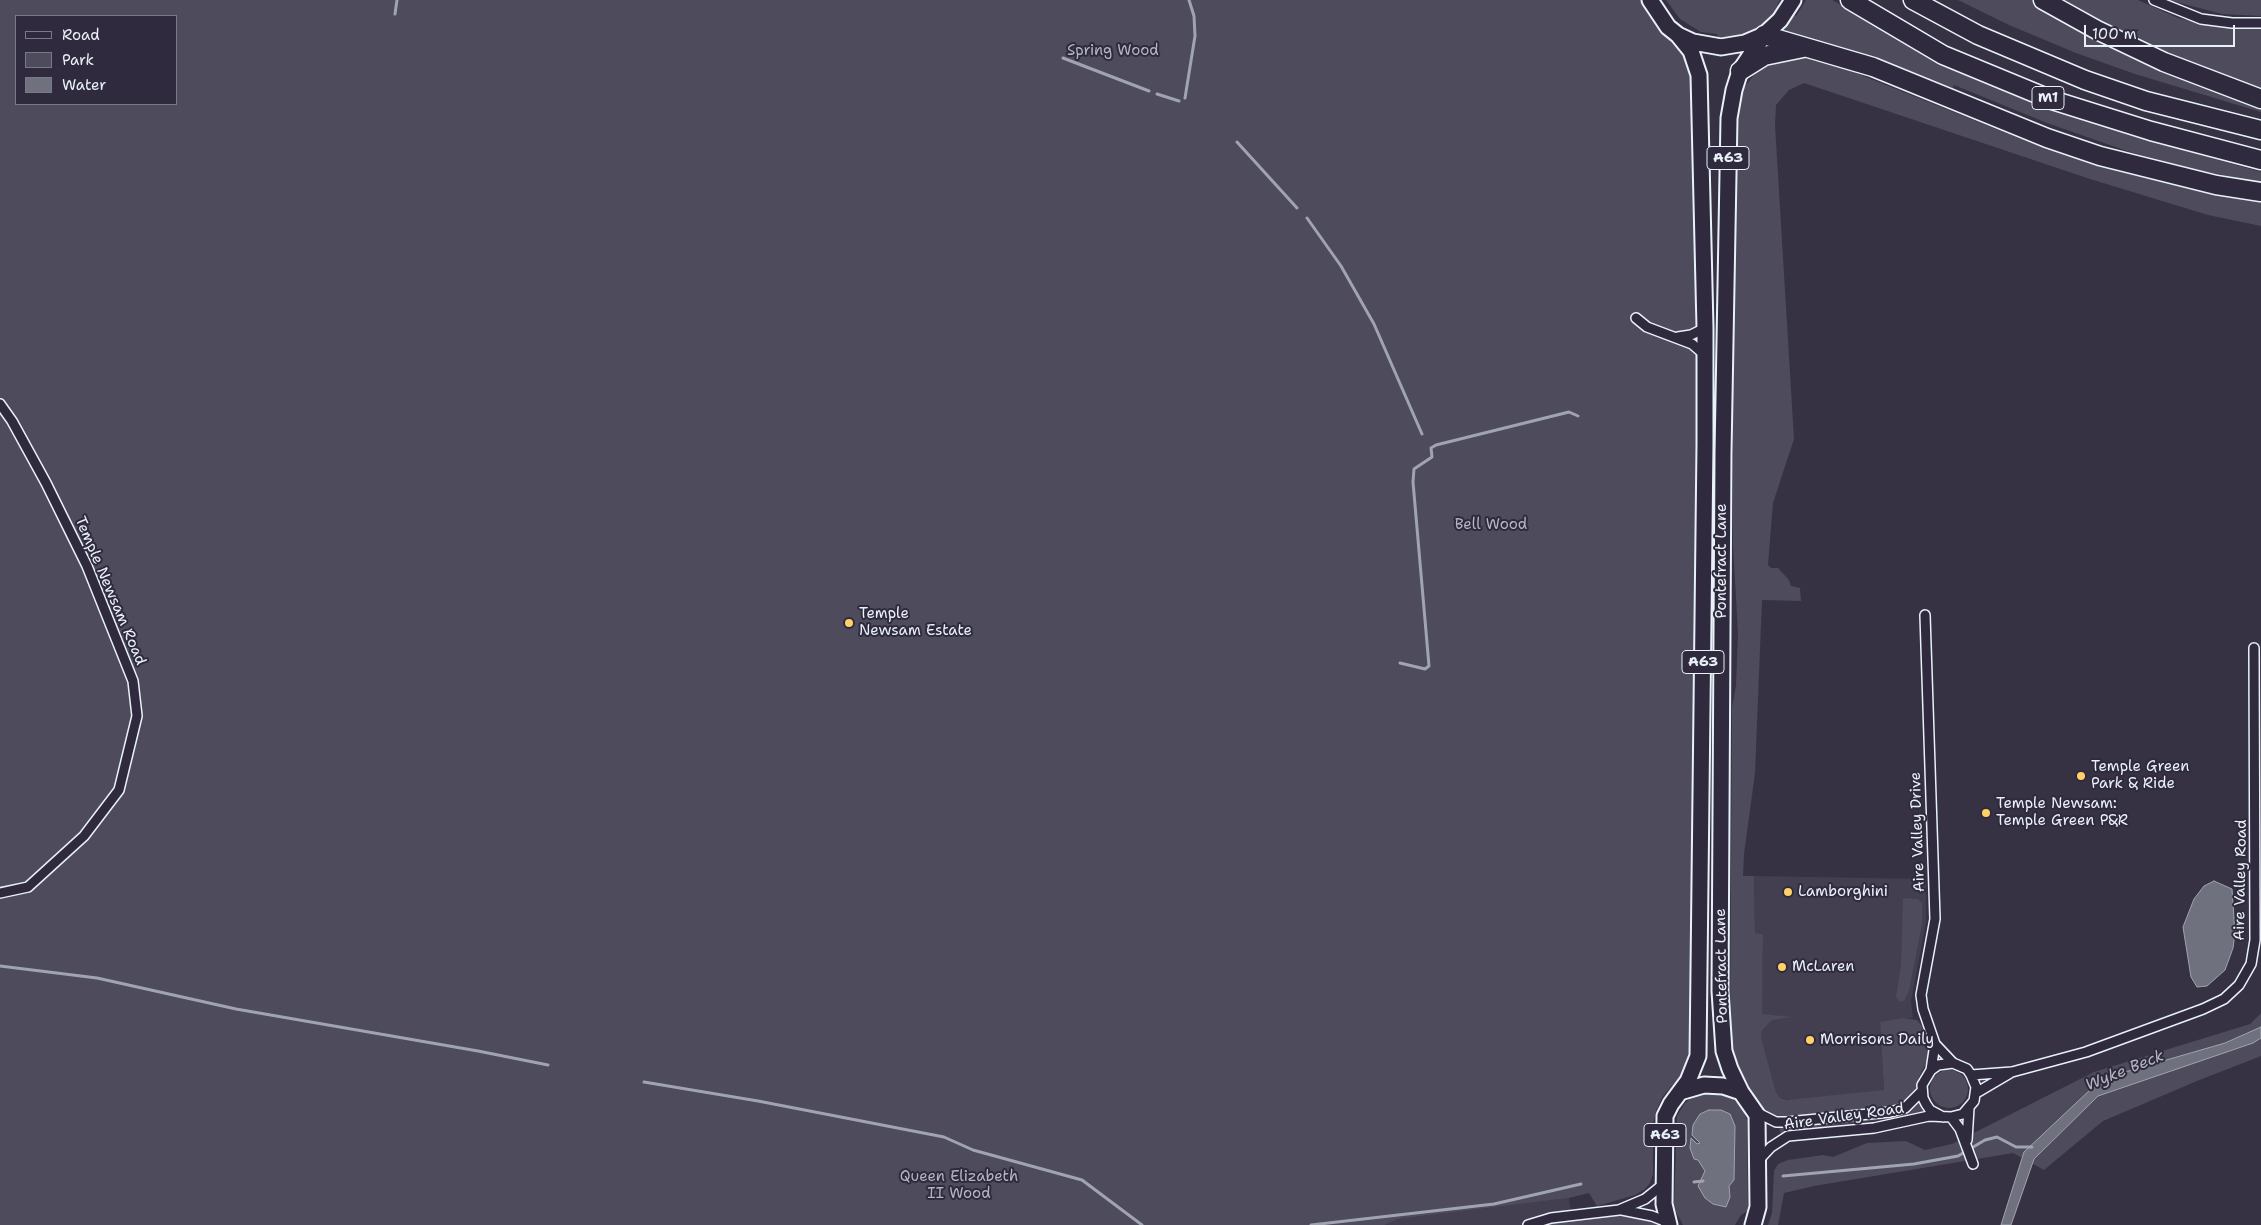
<!DOCTYPE html>
<style>
body{margin:0}
#map{position:relative;width:2261px;height:1225px;overflow:hidden;background:#363244;font-family:"Shantell Sans",sans-serif}
canvas{display:block}
.legend{position:absolute;left:15px;top:15px;width:162px;height:90px;box-sizing:border-box;background:#2f2a3d;border:1px solid #797a88;margin:0;padding:6px 9px;list-style:none;font-size:15px;color:#e8f1f8}
.legend li{display:flex;align-items:center;gap:10px;height:25px}
.legend b{width:25px;border:1px solid #797a88}
.scale{position:absolute;left:2084px;top:25px;width:151px;height:22px;box-sizing:border-box;border:2px solid #e8f1f8;border-top:0;padding-left:6px;font-size:15px;line-height:18px;white-space:nowrap;color:#e8f1f8;-webkit-text-stroke:4px #2f2a3d;paint-order:stroke}
</style>
<div id="map">
<canvas width="2261" height="1225"></canvas>
<ul class="legend">
<li><b style="height:6px;background:#2f2a3d"></b>Road</li>
<li><b style="height:14px;background:#4d4b5c"></b>Park</li>
<li><b style="height:14px;background:#70717f"></b>Water</li>
</ul>
<div class="scale">100 m</div>
</div>
<script>
const g = document.querySelector('canvas').getContext('2d');
g.lineJoin = 'round';
function fill(path, color) {
  g.fillStyle = color;
  g.fill(path, 'evenodd');
}
function shape(rows) {
  const path = new Path2D();
  for (const r of rows) {
    if (r.length === 3) {
      path.moveTo(r[0] + r[2], r[1]);
      path.arc(r[0], r[1], r[2], 0, 2 * Math.PI);
      continue;
    }
    path.moveTo(r[0], r[1]);
    for (let i = 2; i < r.length; i += 2) path.lineTo(r[i], r[i + 1]);
  }
  return path;
}
function trace(path, color, width, dash) {
  g.strokeStyle = color;
  g.lineWidth = width;
  g.lineCap = dash ? 'butt' : 'round';
  g.setLineDash(dash || []);
  g.stroke(path);
}
function write(font, color, halo, rows, align = 'center') {
  g.font = font + ' "Shantell Sans",sans-serif';
  g.lineWidth = 4;
  g.setLineDash([]);
  g.textBaseline = 'middle';
  g.strokeStyle = halo;
  g.fillStyle = color;
  for (const [text, x, y, turn = 0] of rows) {
    g.save();
    g.translate(x, y);
    g.rotate((+turn || 0) * Math.PI / 180);
    g.textAlign = isNaN(turn) ? turn : align;
    if (halo) g.strokeText(text, 0, 0);
    g.fillText(text, 0, 0);
    g.restore();
  }
}
const built = shape([
 [1754,876,1926,879,1926,922,1911,1001,1913,1018,1880,1022,1884,1091,1796,1101,1780,1098,1776,1092,1761,1037,1763,934,1755,933],
 [1569,1198,1572,1225,1385,1225,1398,1219]
]);
const green = shape([
 [0,0,1641,0,1655,23,1673,39,1686,56,1696,88,1695,319,1699,360,1691,1043,1688,1061,1682,1074,1663,1096,1656,1111,1653,1126,1653,1174,1650,1183,1645,1189,1635,1195,1597,1206,1589,1193,1569,1198,1398,1219,1385,1225,0,1225],
 [16,16,176,16,176,104,16,104],
 [1666,0,1780,0,1777,5,1780,7,1774,16,1760,27,1744,34,1718,38,1717,34,1701,32,1680,19],
 [1806,0,1832,0,1889,32,2054,108,2134,136,2261,172,2261,183,2193,169,2127,151,2047,123,1954,85,1953,88,1873,58,1782,32,1794,15,1796,16],
 [1958,0,2034,0,2261,103,2261,112,2135,74,2076,53,2009,25],
 [2065,0,2138,0,2178,18,2208,25,2261,27,2261,88,2169,54,2129,36],
 [2169,0,2261,0,2261,16,2222,14],
 [1810,55,1810,60,1846,69,2026,141,2120,172,2158,178,2261,201,2261,226,2208,215,2090,179,1804,83,1789,90,1776,105,1775,125,1794,439,1773,503,1768,565,1771,568,1778,568,1789,580,1791,586,1800,588,1801,601,1762,600,1755,773,1744,854,1743,876,1754,876,1755,933,1763,934,1762,1014,1792,1017,1772,1020,1762,1030,1761,1037,1776,1092,1780,1098,1787,1100,1884,1090,1880,1022,1903,1018,1917,1020,1922,1026,1929,1048,1928,1059,1919,1077,1915,1091,1907,1102,1902,1104,1878,1109,1802,1117,1781,1117,1773,1114,1772,1117,1762,1110,1737,1071,1731,1050,1730,1028,1732,708,1736,685,1738,633,1733,545,1733,334,1738,111,1743,89,1757,71,1770,63],
 [1903,898,1918,899,1922,903,1922,924,1909,991,1904,1001,1900,1002,1896,997,1901,965],
 [2261,1013,2261,1056,2197,1081,2103,1121,2044,1170,2013,1153,1814,1186,1784,1193,1778,1225,1768,1225,1772,1213,1774,1171,1778,1164,1788,1160,1823,1155,1833,1157,1867,1143,1906,1141,1925,1150,1952,1144,2094,1072,2250,1024],
 [1949,1089,19],
 [1705,1092,1721,1093,1729,1096,1741,1106,1747,1120,1748,1211,1741,1215,1735,1225,1683,1225,1676,1212,1674,1204,1677,1116,1685,1103,1691,1098],
 [1918,1102,1924,1112,1903,1117,1794,1130,1781,1134,1780,1131,1779,1127,1896,1116,1909,1111],
 [1619,1210,1669,1225,1528,1225]
]);
const water = shape([
 [2214,881,2232,889,2235,933,2233,948,2225,970,2207,986,2197,987,2191,977,2183,927,2194,899,2204,886,2214,881],
 [2261,1027,2261,1038,2253,1043,2098,1096,2034,1159,2011,1225,2001,1225,2024,1152,2091,1089,2125,1072,2225,1043,2261,1027],
 [1709,1110,1721,1110,1730,1114,1735,1126,1734,1180,1729,1186,1730,1197,1726,1207,1713,1204,1705,1198,1698,1186,1705,1171,1698,1160,1694,1159,1690,1148,1691,1138,1697,1144,1700,1143,1692,1135,1693,1125,1700,1114,1709,1110]
]);
const stream = shape([
 [395,14,397,0],
 [1063,58,1149,91],
 [1157,94,1179,101],
 [1185,98,1195,36,1194,16,1189,0],
 [1237,142,1297,208],
 [1307,218,1341,266,1374,324,1422,434],
 [1400,663,1425,669,1429,666,1413,482,1414,469,1432,457,1431,448,1436,445,1569,412,1578,416],
 [0,966,97,978,236,1009,478,1051,548,1065],
 [644,1082,758,1101,944,1137,973,1150,1082,1180,1142,1225],
 [1783,1176,1914,1164,1958,1156,1985,1140,1997,1137,2016,1147,2032,1147],
 [1694,1182,1703,1181],
 [1311,1225,1494,1204,1581,1184]
]);
const minor = shape([
 [2154,0,2201,19,2232,23,2261,23],
 [1636,318,1647,327,1692,344,1705,355],
 [1678,337,1691,335,1705,328],
 [0,404,12,421,46,483,87,566,133,681,137,716,119,790,84,836,28,887,0,893],
 [1925,615,1935,919,1921,995,1923,1009,1935,1044,1931,1070],
 [1935,1044,1953,1063],
 [1971,1075,2012,1072,2086,1052,2203,1009,2224,999,2239,985,2251,964,2255,940,2254,648],
 [1976,1093,2010,1073],
 [1756,1112,1776,1122,1787,1122,1890,1112,1905,1108,1922,1091],
 [1951,1117,1960,1129,1973,1164],
 [1967,1140,1969,1108],
 [1758,1161,1771,1147,1788,1136,1874,1128,1929,1116,1951,1117,1963,1114,1974,1101,1976,1087,1971,1075,1967,1069,1953,1063,1938,1065,1931,1070,1922,1085,1923,1098,1926,1104,1930,1110,1943,1117],
 [1622,1210,1652,1216,1667,1222],
 [1528,1225,1551,1218,1619,1210,1645,1199,1665,1183]
]);
const trunk = shape([
 [1650,0,1668,27,1678,35,1693,42,1721,47,1745,43,1764,35,1780,20,1793,0],
 [1680,1092,1704,1085,1723,1086,1741,1092,1757,1115,1758,1207,1753,1225],
 [1741,1092,1730,1069,1724,1051,1720,991,1723,453,1729,118,1734,90,1740,71,1764,35],
 [1669,1225,1664,1204,1665,1116,1671,1104,1688,1081,1698,1056,1705,444,1705,328,1699,75,1691,51,1678,35]
]);
const motorway = shape([
 [1850,0,1943,55,2052,100,2151,131,2261,160],
 [1913,0,1978,35,2085,80,2146,101,2261,130],
 [2043,0,2097,30,2164,62,2261,99],
 [1764,35,1873,67,2047,138,2100,156,2216,185,2261,192],
 [1740,71,1764,56,1803,48]
]);
const markers = [
 [849,623,5,"#ffd166"],
 [2081,776,5,"#ffd166"],
 [1986,813,5,"#ffd166"],
 [1788,892,5,"#ffd166"],
 [1782,967,5,"#ffd166"],
 [1810,1040,5,"#ffd166"]
];
const shields = [
 [2048,98,32],
 [1728,158,42],
 [1703,662,42],
 [1665,1135,42]
];
const shieldNames = [
 ["M1",2048,98],
 ["A63",1728,158],
 ["A63",1703,662],
 ["A63",1665,1135]
];
const parkNames = [
 ["Spring Wood",1113,51],
 ["Bell Wood",1491,525],
 ["Queen Elizabeth",959,1177],
 ["II Wood",959,1194]
];
const streetNames = [
 ["Pontefract Lane",1722,561,-90],
 ["Temple Newsam Road",110,591,67],
 ["Aire Valley Drive",1918,832,-92],
 ["Aire Valley Road",2241,880,-89],
 ["Pontefract Lane",1722,966,-91],
 ["Aire Valley Road",1844,1117,-8]
];
const poiNames = [
 ["Temple",859,614],
 ["Newsam Estate",859,631],
 ["Temple Green",2091,767],
 ["Park & Ride",2091,784],
 ["Temple Newsam:",1996,804],
 ["Temple Green P&R",1996,821],
 ["Lamborghini",1798,892],
 ["McLaren",1792,967],
 ["Morrisons Daily",1820,1040]
];
const waterNames = [
 ["Wyke Beck",2125,1071,-22]
];
fill(built, '#433f51');
fill(green, '#4d4b5c');
fill(water, '#70717f');
trace(water, '#a0a4af', 1);
trace(stream, '#a0a4af', 3);
trace(minor, '#e8f1f8', 12);
trace(trunk, '#e8f1f8', 19);
trace(motorway, '#e8f1f8', 21);
trace(minor, '#2f2a3d', 9);
trace(trunk, '#2f2a3d', 15);
trace(motorway, '#2f2a3d', 18);
for (const [x, y, r, color] of markers) {
  const dot = new Path2D();
  dot.arc(x, y, r, 0, 2 * Math.PI);
  g.fillStyle = color;
  g.fill(dot);
  trace(dot, '#2f2a3d', 2);
}
for (const [x, y, w] of shields) {
  const box = new Path2D();
  box.roundRect(x - w / 2, y - 11.5, w, 23, 4);
  g.fillStyle = '#2f2a3d';
  g.fill(box);
  trace(box, '#e8f1f8', 1);
}
write('bold 14px', '#e8f1f8', null, shieldNames);
write('15px', '#b2b7c1', '#2f2a3d', parkNames);
write('15px', '#e8f1f8', '#2f2a3d', streetNames);
write('15px', '#e8f1f8', '#2f2a3d', poiNames, 'left');
write('italic 16px', '#b2b7c2', '#2f2a3d', waterNames);
</script>
